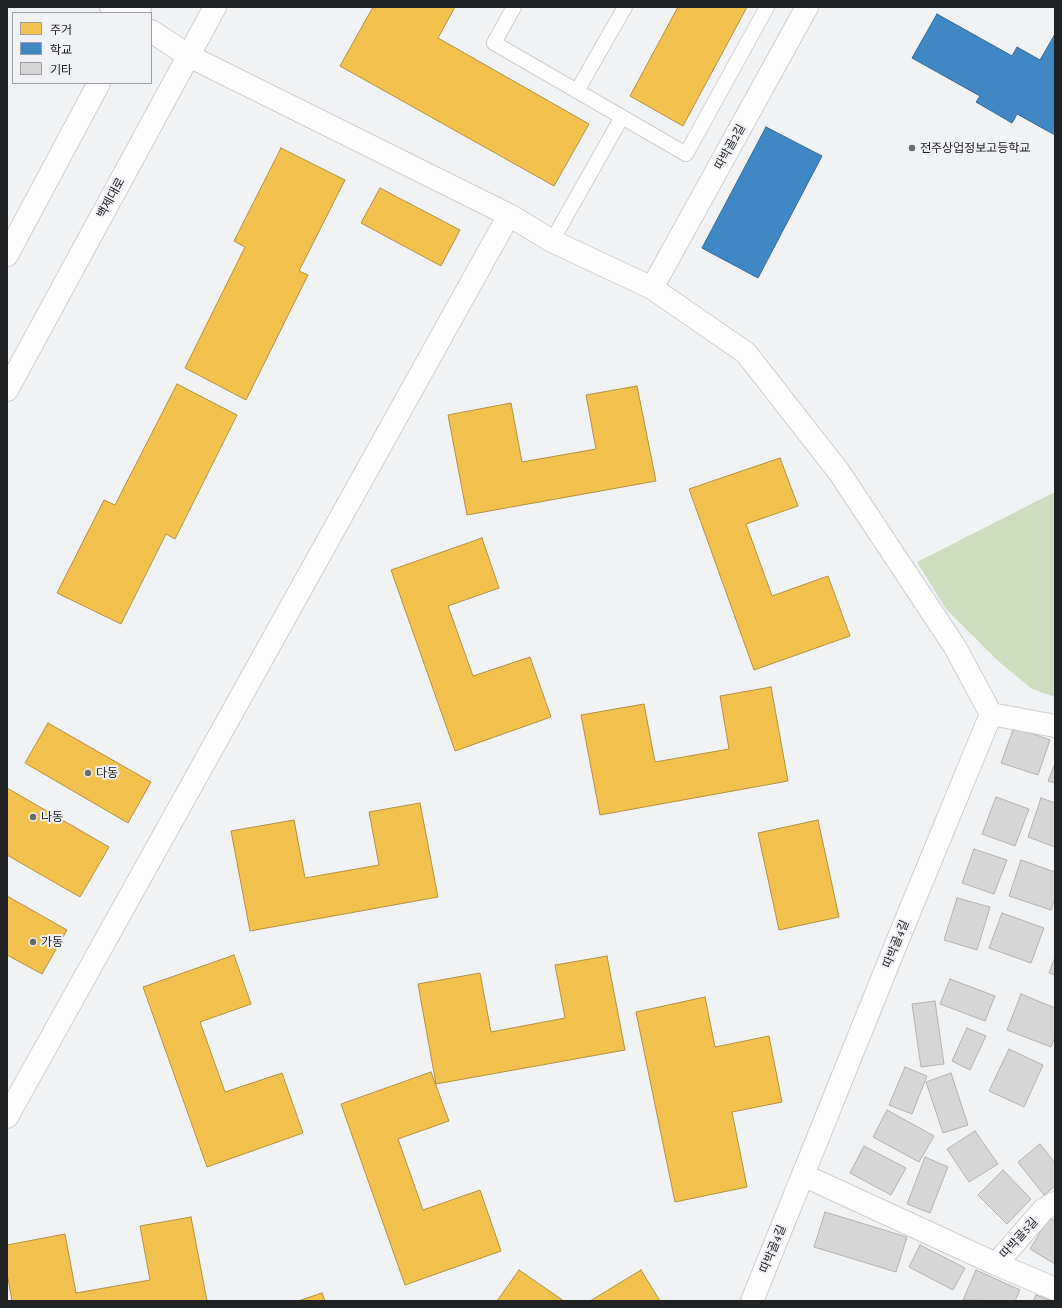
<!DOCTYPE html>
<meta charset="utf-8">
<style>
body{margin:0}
#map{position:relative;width:1062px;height:1308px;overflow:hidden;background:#f1f2f4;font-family:"Crimson Pro","Noto Sans KR",serif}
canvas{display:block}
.frame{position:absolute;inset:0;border:8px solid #202122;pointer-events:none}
.legend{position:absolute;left:12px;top:12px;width:140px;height:72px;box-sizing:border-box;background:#f0f2f5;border:1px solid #9d9ea1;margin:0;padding:5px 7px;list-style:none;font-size:12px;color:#202122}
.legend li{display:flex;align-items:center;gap:8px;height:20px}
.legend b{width:20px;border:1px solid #9d9ea1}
</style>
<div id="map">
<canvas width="1062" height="1308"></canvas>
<div class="frame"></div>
<ul class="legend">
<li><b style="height:11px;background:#f2c14e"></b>주거</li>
<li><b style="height:11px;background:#3f88c5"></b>학교</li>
<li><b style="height:11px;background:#d6d6d6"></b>기타</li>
</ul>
</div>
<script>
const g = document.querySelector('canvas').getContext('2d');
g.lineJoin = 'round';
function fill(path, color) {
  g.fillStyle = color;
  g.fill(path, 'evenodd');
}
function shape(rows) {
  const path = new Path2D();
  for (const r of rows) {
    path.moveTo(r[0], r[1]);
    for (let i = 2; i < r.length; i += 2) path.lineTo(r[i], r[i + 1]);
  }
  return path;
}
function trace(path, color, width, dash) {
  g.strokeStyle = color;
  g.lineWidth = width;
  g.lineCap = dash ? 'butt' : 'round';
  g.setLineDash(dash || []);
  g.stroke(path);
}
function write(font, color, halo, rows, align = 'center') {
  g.font = font + ' "Crimson Pro","Noto Sans KR",serif';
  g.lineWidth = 4;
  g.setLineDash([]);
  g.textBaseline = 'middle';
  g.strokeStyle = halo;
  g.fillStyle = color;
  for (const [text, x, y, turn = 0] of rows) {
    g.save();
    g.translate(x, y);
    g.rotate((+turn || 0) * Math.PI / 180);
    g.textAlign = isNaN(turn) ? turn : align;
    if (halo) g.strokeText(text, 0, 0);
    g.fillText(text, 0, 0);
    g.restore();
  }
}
const green = shape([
 [1055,492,1055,697,1032,689,998,661,946,609,917,562]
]);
const homes = shape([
 [373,7,455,7,438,38,589,124,554,186,340,66,373,7],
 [678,7,747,7,683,126,630,96,678,7],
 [281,148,345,180,299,271,308,275,246,400,185,368,245,247,234,241,281,148],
 [380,188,460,230,441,266,361,223,380,188],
 [177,384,237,415,175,539,166,534,121,624,57,593,104,500,115,505,177,384],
 [637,386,656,481,467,515,448,415,511,403,522,462,596,449,586,395,637,386],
 [780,458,798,506,746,524,772,596,828,576,850,636,754,670,689,489,780,458],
 [482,538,499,588,448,606,473,676,530,657,551,717,455,751,391,570,482,538],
 [771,687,788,781,600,815,581,715,644,704,655,762,729,749,720,696,771,687],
 [48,723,151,782,128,823,25,763,48,723],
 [7,788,109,847,80,897,7,855,7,788],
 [420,803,438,897,250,931,231,831,294,820,305,878,379,865,369,812,420,803],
 [818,820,839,917,779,930,758,833,818,820],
 [7,896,67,930,42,974,7,955,7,896],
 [234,955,251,1004,200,1022,225,1092,282,1073,303,1133,207,1167,143,987,234,955],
 [607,956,625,1050,436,1084,418,984,480,973,491,1032,565,1018,555,965,607,956],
 [705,997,715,1047,769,1036,782,1102,732,1112,747,1187,675,1202,636,1012,705,997],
 [431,1072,449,1121,398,1139,423,1210,480,1190,501,1251,405,1285,341,1104,431,1072],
 [191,1217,207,1301,12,1301,7,1273,7,1245,65,1234,76,1293,150,1280,140,1226,191,1217],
 [519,1270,564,1301,497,1301,519,1270],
 [641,1270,660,1301,590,1301,641,1270],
 [322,1293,325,1301,298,1301,322,1293]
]);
const schools = shape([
 [937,14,1012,56,1017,47,1040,60,1055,34,1055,135,1017,114,1012,123,976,102,980,96,912,58,937,14],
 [766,127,822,156,758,278,702,248,766,127]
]);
const building = shape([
 [1014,727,1050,740,1038,775,1001,763,1014,727],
 [1055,763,1055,783,1048,781,1055,763],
 [996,797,1029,809,1015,846,982,834,996,797],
 [1041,798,1055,803,1055,847,1028,837,1041,798],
 [974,849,1007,860,994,894,962,883,974,849],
 [1021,860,1055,872,1055,899,1051,910,1009,896,1021,860],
 [957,898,990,907,977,950,944,940,957,898],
 [1002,913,1044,928,1031,963,989,948,1002,913],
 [1055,957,1055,975,1049,973,1055,957],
 [950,979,995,996,985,1021,940,1004,950,979],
 [1021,994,1055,1008,1055,1037,1051,1047,1007,1030,1021,994],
 [935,1001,944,1064,921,1067,912,1004,935,1001],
 [967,1028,986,1036,970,1070,952,1061,967,1028],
 [1009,1049,1043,1065,1024,1107,989,1091,1009,1049],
 [905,1067,927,1076,912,1114,889,1105,905,1067],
 [951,1073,968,1125,943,1133,926,1082,951,1073],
 [887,1110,934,1136,919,1162,873,1137,887,1110],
 [975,1131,998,1164,969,1182,947,1149,975,1131],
 [1040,1144,1055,1163,1055,1186,1044,1195,1018,1162,1040,1144],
 [864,1146,906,1168,891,1195,850,1173,864,1146],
 [925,1157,948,1167,930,1213,907,1204,925,1157],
 [1003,1170,1031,1199,1007,1224,978,1195,1003,1170],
 [825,1212,907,1237,896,1272,814,1247,825,1212],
 [1049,1218,1055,1221,1055,1264,1030,1249,1049,1218],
 [920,1245,965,1268,953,1290,909,1267,920,1245],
 [976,1270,1020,1290,1015,1301,963,1300,976,1270],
 [1036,1295,1052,1301,1033,1301,1036,1295]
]);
const lane = shape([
 [514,7,494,43,686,154,767,7],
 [577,91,625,7],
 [552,241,622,117]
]);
const street = shape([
 [111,7,122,13],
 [151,31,189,56,509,215,552,241,652,288,746,353,839,472,955,647,991,714,1055,726],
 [652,288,807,7],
 [7,1117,509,215],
 [803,1175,996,1264,1055,1289],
 [996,1264,1044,1209,1055,1203],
 [752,1301,899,937,991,714]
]);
const secondary = shape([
 [137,13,140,7],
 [7,255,99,83],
 [7,390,215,7]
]);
const markers = [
 [912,148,4,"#696a6c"],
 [88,773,4,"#696a6c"],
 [33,817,4,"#696a6c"],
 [33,942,4,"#696a6c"]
];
const streetNames = [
 ["따박골2길",730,147,-61],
 ["백제대로",111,198,-61],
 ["따박골4길",896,944,-68],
 ["따박골5길",1019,1238,-48],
 ["따박골4길",773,1249,-68]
];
const poiNames = [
 ["전주상업정보고등학교",920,148],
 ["다동",96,773],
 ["나동",41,817],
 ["가동",41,942]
];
fill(green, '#ceddbe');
fill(homes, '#f2c14e');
trace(homes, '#b39141', 1);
fill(schools, '#3f88c5');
trace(schools, '#366994', 1);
fill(building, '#d6d6d6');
trace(building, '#b2b2b3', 1);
trace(lane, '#cdcecf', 16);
trace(street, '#cdcecf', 24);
trace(secondary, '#cdcecf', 24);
trace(lane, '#fdfdfd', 14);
trace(street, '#fdfdfd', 22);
trace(secondary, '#fdfdfd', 22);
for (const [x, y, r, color] of markers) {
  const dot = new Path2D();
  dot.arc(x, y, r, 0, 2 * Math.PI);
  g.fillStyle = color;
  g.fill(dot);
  trace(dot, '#f0f2f5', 1.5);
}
write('12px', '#202122', '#f0f2f5', streetNames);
write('12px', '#202122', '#f0f2f5', poiNames, 'left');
</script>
